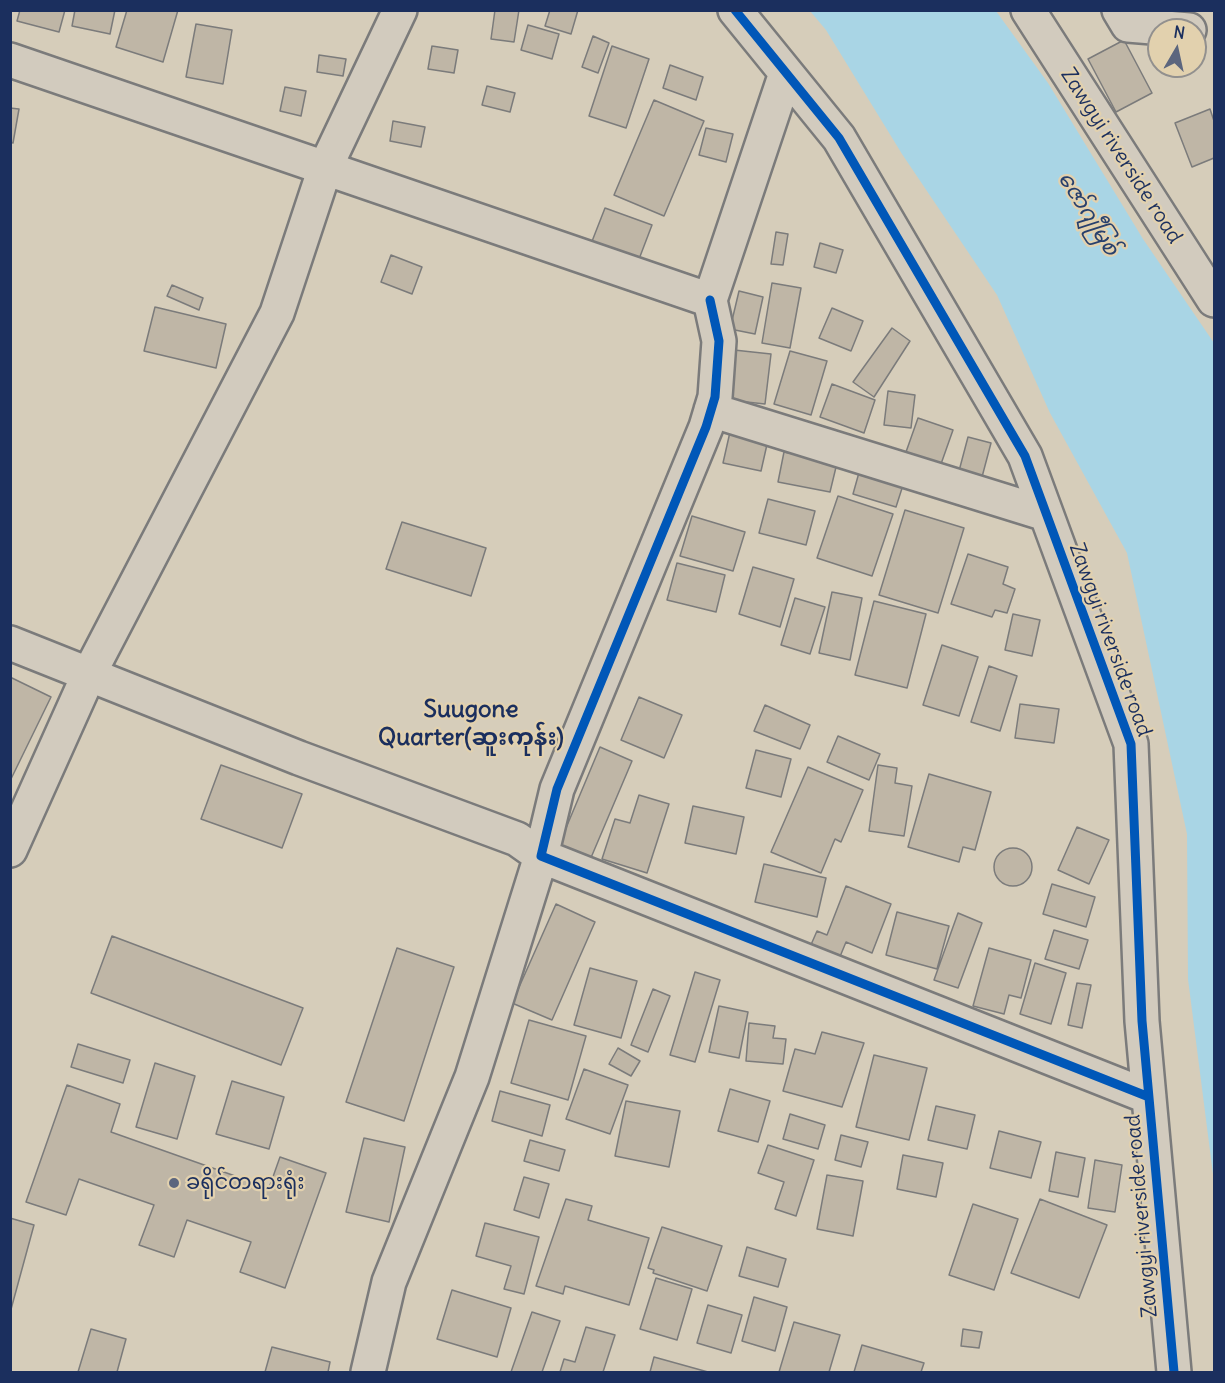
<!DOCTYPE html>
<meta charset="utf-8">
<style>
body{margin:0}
#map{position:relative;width:1225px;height:1383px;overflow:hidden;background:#d6cdba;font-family:Delius,sans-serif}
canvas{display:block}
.frame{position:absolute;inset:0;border:12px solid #1b2f5e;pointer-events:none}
.north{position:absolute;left:1147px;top:18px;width:60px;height:60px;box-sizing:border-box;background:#e2d1ae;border:2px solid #92908e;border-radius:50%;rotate:9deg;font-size:16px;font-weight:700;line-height:24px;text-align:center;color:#1b2f5e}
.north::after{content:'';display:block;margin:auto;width:21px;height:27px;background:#5c667e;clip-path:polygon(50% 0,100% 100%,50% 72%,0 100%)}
</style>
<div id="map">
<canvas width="1225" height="1383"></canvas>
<div class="frame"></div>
<div class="north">N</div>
</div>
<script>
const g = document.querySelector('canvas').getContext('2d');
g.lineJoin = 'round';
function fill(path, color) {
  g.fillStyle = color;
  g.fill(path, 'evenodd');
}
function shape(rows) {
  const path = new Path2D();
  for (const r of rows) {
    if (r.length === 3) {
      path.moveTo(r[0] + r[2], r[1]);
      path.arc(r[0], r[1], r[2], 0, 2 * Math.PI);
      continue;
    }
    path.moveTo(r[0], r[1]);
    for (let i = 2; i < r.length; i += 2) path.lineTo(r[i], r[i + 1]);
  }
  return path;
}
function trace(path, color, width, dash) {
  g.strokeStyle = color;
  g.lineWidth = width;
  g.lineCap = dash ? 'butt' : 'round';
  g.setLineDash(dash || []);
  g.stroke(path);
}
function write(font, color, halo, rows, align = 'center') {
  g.font = font + ' Delius,"Noto Sans Myanmar",sans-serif';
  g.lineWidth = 4.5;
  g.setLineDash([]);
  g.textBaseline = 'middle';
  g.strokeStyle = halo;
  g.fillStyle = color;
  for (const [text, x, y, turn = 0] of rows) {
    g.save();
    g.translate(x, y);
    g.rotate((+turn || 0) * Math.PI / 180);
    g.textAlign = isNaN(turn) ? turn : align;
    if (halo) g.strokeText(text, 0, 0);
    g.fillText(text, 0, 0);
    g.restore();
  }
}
const water = shape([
 [810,11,996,11,1048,83,1143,239,1214,343,1214,1182,1188,979,1187,834,1127,553,1050,413,997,295,902,154,826,30]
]);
const building = shape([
 [20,10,65,10,59,32,17,21,20,10],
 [75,10,115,10,110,34,72,26,75,10],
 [127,10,178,10,163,62,116,47,127,10],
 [495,10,519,10,514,42,491,39,495,10],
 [550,10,578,10,571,34,545,26,550,10],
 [196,24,232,30,223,84,186,77,196,24],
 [528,25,559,34,552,59,521,50,528,25],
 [593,36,609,43,598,73,582,67,593,36],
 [1124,40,1152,93,1116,112,1088,59,1124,40],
 [432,46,458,50,454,73,428,69,432,46],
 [612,46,649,59,626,128,589,116,612,46],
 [319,55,346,59,343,76,317,72,319,55],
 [670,65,703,77,696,100,663,88,670,65],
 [487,86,515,93,510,112,482,105,487,86],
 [285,87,306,91,301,116,280,111,285,87],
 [654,100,704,121,664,216,614,195,654,100],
 [10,108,19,109,13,143,10,142,10,108],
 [1210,109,1214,121,1214,158,1192,167,1175,123,1210,109],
 [393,121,425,127,421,147,390,141,393,121],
 [706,128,733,134,726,162,699,155,706,128],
 [605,208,652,225,636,267,589,249,605,208],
 [776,232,788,234,783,265,771,264,776,232],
 [820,243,843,250,836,273,814,267,820,243],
 [391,255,422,267,412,294,381,282,391,255],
 [772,283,801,288,790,348,762,343,772,283],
 [172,285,203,298,199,310,167,296,172,285],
 [739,291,763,297,755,334,730,329,739,291],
 [155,307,226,324,216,368,144,351,155,307],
 [832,308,863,321,851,351,819,338,832,308],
 [892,328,910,341,874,397,853,382,892,328],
 [734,350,771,354,765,404,728,400,734,350],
 [790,351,827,361,811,415,774,404,790,351],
 [832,384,875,400,864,433,820,417,832,384],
 [888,391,915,395,911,428,884,425,888,391],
 [918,418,953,430,941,464,906,452,918,418],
 [730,432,768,440,761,471,723,463,730,432],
 [968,437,991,443,982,477,959,471,968,437],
 [784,452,837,463,830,492,778,482,784,452],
 [860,469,904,482,896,507,853,494,860,469],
 [838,496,893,514,872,576,817,558,838,496],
 [768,499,815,511,806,545,759,533,768,499],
 [905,510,964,528,938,613,879,595,905,510],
 [692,516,745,532,733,571,680,556,692,516],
 [402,522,486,548,471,596,386,569,402,522],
 [968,554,1008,567,1003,584,1015,589,1007,613,995,610,992,617,951,604,968,554],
 [677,563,725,575,716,612,667,600,677,563],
 [753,567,794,579,780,627,739,614,753,567],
 [832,592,862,598,850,660,819,653,832,592],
 [795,598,825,607,810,654,781,645,795,598],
 [874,601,926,614,907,688,855,675,874,601],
 [1013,614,1040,620,1032,656,1005,650,1013,614],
 [942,645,978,657,959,716,923,705,942,645],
 [989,666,1017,676,1000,731,971,722,989,666],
 [12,678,51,697,10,781,10,680,12,678],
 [639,697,682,715,664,758,621,740,639,697],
 [1020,704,1059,709,1054,743,1015,738,1020,704],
 [765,705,810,725,800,749,754,731,765,705],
 [838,736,880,754,869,780,827,762,838,736],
 [600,747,632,761,590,860,558,847,600,747],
 [756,750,791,759,781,797,746,788,756,750],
 [221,765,302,794,282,848,201,819,221,765],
 [878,765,897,768,895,783,912,786,904,836,869,831,878,765],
 [808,767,863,790,841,842,835,839,821,873,771,852,808,767],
 [929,774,991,792,975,850,963,847,959,862,908,847,929,774],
 [639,795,669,804,647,873,602,859,615,819,630,823,639,795],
 [693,806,744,817,736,854,685,843,693,806],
 [1077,827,1109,840,1089,884,1058,870,1077,827],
 [1013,867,19],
 [764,864,826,878,817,917,755,902,764,864],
 [1052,884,1095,897,1086,927,1043,914,1052,884],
 [846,886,891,904,872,953,846,942,839,959,810,947,817,931,827,935,846,886],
 [556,904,595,922,552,1020,512,1003,556,904],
 [897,912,949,926,937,969,886,955,897,912],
 [958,913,982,923,958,988,934,980,958,913],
 [1054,930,1088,940,1079,969,1045,959,1054,930],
 [112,936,303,1008,281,1065,91,993,112,936],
 [397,948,454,967,404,1121,346,1102,397,948],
 [989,948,1031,960,1021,998,1009,995,1004,1014,973,1006,989,948],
 [1035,963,1066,973,1051,1024,1020,1014,1035,963],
 [590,968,637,981,621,1038,574,1025,590,968],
 [695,972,720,980,695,1062,670,1055,695,972],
 [1077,983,1091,985,1082,1028,1068,1025,1077,983],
 [653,989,670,996,648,1052,631,1045,653,989],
 [719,1006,748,1012,739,1058,709,1052,719,1006],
 [529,1020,586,1036,568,1100,511,1083,529,1020],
 [749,1023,775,1026,773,1038,786,1039,783,1064,746,1061,749,1023],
 [822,1032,864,1043,842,1107,783,1091,795,1049,815,1054,822,1032],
 [78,1044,130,1060,123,1083,71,1067,78,1044],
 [618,1048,640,1061,631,1076,609,1064,618,1048],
 [874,1055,927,1068,909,1140,856,1127,874,1055],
 [155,1063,195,1076,177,1139,136,1127,155,1063],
 [584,1069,628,1085,610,1134,566,1119,584,1069],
 [232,1081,284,1097,269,1149,216,1134,232,1081],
 [67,1085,120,1104,111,1132,269,1188,280,1157,326,1173,285,1288,240,1272,251,1242,187,1220,174,1257,139,1245,154,1205,79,1179,66,1215,26,1202,67,1085],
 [730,1089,770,1101,758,1142,718,1131,730,1089],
 [500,1091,550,1105,542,1136,492,1121,500,1091],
 [626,1101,680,1111,669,1167,615,1156,626,1101],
 [936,1106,975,1115,967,1149,928,1140,936,1106],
 [790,1114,825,1125,818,1149,783,1139,790,1114],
 [999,1131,1041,1142,1031,1178,990,1168,999,1131],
 [841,1135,868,1142,861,1167,835,1160,841,1135],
 [364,1138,405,1147,389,1222,346,1212,364,1138],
 [530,1140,565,1150,559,1171,524,1161,530,1140],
 [768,1145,814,1160,796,1216,775,1209,784,1182,758,1173,768,1145],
 [1056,1152,1085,1158,1078,1197,1049,1191,1056,1152],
 [903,1155,943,1163,936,1197,897,1189,903,1155],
 [1095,1160,1122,1165,1115,1212,1088,1208,1095,1160],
 [827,1175,863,1181,853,1236,817,1229,827,1175],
 [524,1177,549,1184,539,1218,514,1210,524,1177],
 [566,1199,592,1206,588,1220,649,1238,629,1305,565,1286,563,1294,536,1286,566,1199],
 [1040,1199,1107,1225,1079,1298,1011,1273,1040,1199],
 [973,1204,1018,1219,994,1290,949,1275,973,1204],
 [10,1218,34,1225,10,1313,10,1218],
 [485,1223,539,1237,524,1294,504,1289,511,1266,476,1256,485,1223],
 [662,1227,722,1246,707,1291,653,1273,654,1270,648,1268,662,1227],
 [747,1247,786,1259,778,1287,739,1276,747,1247],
 [656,1278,692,1289,677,1340,640,1329,656,1278],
 [452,1290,511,1308,497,1357,437,1339,452,1290],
 [754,1297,787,1307,775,1351,742,1341,754,1297],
 [708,1305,742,1315,731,1353,697,1343,708,1305],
 [532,1312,560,1321,542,1372,511,1372,532,1312],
 [794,1322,840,1335,829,1372,779,1372,794,1322],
 [586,1327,615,1335,603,1372,560,1372,564,1359,575,1362,586,1327],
 [91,1329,126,1339,117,1372,78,1372,91,1329],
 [963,1329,982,1332,979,1348,961,1346,963,1329],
 [862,1345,924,1363,921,1372,854,1372,862,1345],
 [272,1347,330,1362,328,1372,265,1372,272,1347],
 [654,1357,708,1372,650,1372,654,1357]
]);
const minor = shape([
 [735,10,839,138,1025,456,1131,744,1142,1021,1174,1372],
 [1028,10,1214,300],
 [1119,10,1128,25,1189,30],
 [10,60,710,300,786,73],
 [710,300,719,341,715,397,706,427,557,789,541,856,1149,1097],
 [711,410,1046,514],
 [10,643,299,758,517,839,541,856,472,1077,389,1282,368,1372],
 [10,850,89,674,277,313,325,168,400,10]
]);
const cycleway = shape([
 [735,10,839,138,1025,456,1131,744,1142,1021,1174,1372],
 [710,300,719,341,715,397,706,427,557,789,541,856,1149,1097]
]);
const markers = [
 [174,1183,6,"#5c667e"]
];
const streetNames = [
 ["Zawgyi riverside road",1121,156,57],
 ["Zawgyi riverside road",1110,640,70],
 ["Zawgyi riverside road",1142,1216,-95]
];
const poiNames = [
 ["ခရိုင်တရားရုံး",186,1183]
];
const waterNames = [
 ["ဇော်ဂျီမြစ်",1088,214,58]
];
const quarterNames = [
 ["Suugone",471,710],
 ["Quarter(ဆူးကုန်း)",471,738]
];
fill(water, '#a9d5e5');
fill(building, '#bfb6a6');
trace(building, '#7b7b7b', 1.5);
trace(minor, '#7b7b7b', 38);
trace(minor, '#d2cbbe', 33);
trace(cycleway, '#0057b8', 9);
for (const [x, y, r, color] of markers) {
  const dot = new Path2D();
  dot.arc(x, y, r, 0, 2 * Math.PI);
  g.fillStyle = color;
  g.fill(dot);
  trace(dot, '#e2d1ae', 2);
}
write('21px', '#1b2f5e', '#e2d1ae', streetNames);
write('21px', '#1b2f5e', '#e2d1ae', poiNames, 'left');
write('italic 22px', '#27406d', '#e2d1ae', waterNames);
write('bold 24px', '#1b2f5e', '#e2d1ae', quarterNames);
</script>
